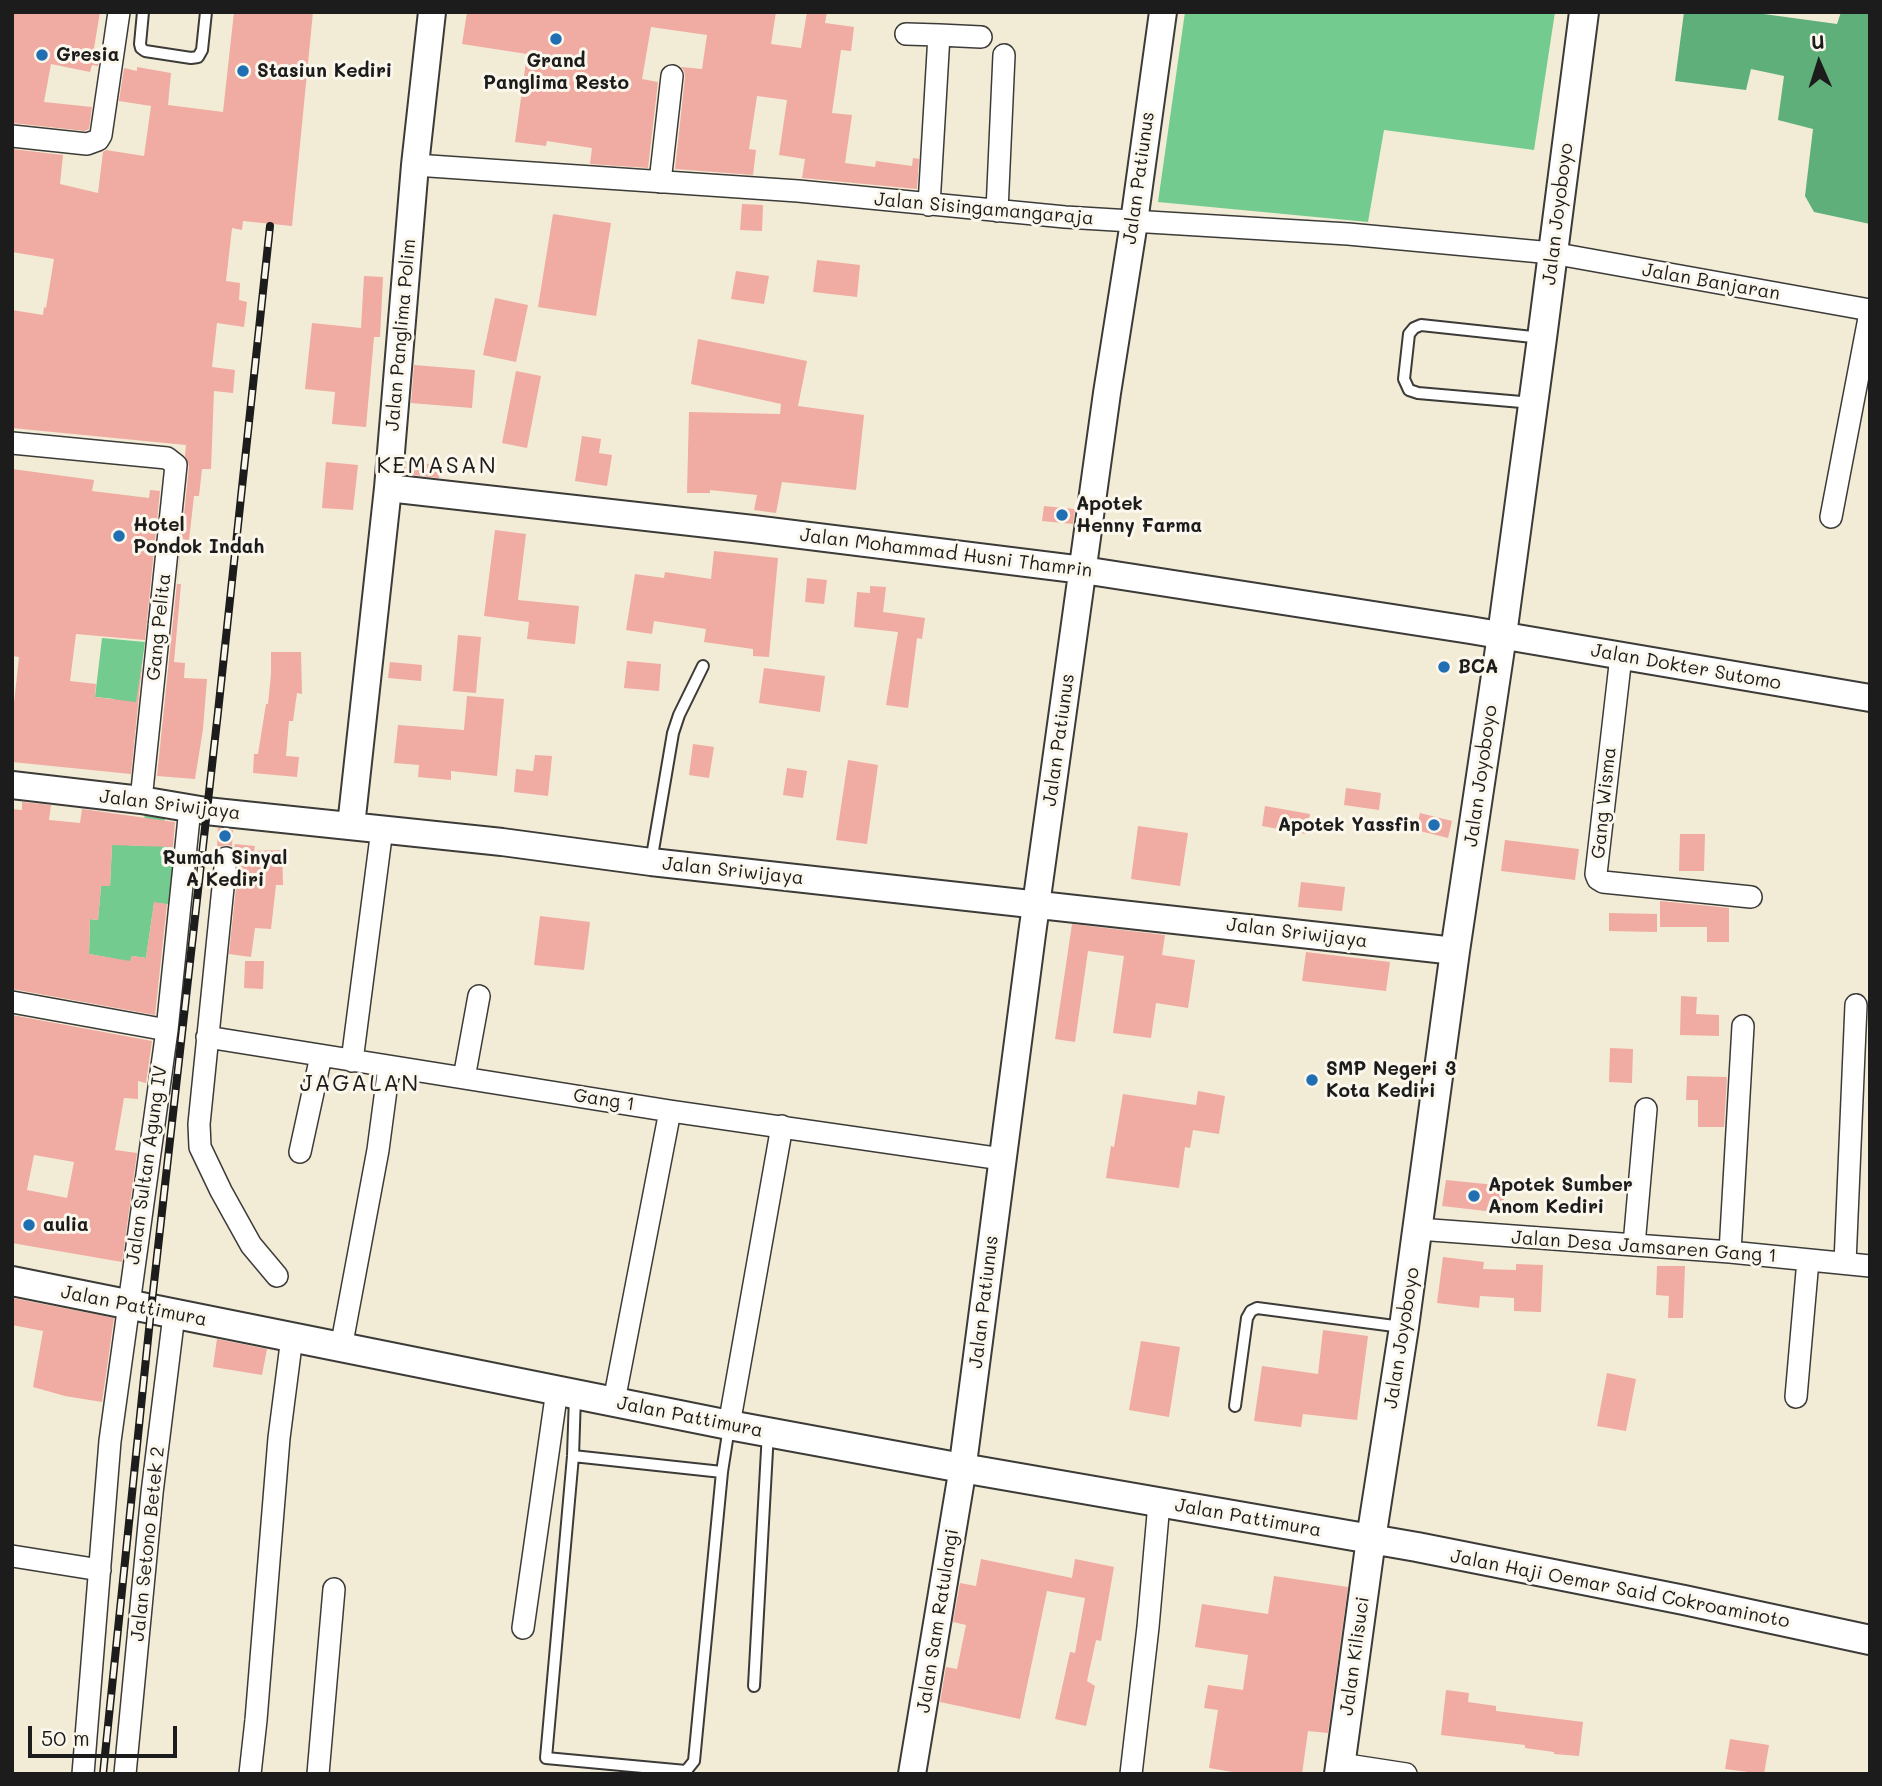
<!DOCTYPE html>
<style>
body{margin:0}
#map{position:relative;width:1882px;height:1786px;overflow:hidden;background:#f2ecd6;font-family:Mali,sans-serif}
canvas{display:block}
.frame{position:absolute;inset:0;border:14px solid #1c1c1c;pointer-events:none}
.north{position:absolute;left:1784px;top:28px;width:70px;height:70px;-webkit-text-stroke:5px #fbf7ec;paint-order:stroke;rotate:357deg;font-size:19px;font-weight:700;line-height:28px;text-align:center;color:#1c1c1c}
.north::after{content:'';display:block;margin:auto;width:24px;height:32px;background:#1c1c1c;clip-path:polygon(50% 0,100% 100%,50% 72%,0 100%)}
.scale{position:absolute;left:28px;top:1726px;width:149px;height:32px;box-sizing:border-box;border:4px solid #1c1c1c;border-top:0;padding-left:9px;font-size:21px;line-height:24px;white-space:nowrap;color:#1c1c1c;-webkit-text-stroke:5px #fbf7ec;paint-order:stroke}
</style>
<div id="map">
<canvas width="1882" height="1786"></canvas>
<div class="frame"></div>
<div class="north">U</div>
<div class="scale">50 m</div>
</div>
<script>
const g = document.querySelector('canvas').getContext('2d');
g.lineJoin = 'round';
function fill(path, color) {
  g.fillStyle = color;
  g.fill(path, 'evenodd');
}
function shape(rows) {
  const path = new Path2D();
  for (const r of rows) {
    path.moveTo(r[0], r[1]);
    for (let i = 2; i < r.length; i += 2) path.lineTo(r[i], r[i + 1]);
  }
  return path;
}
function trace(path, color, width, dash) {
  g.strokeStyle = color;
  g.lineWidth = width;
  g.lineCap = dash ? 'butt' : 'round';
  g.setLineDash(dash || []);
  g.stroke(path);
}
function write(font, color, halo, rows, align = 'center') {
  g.font = font + ' Mali,sans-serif';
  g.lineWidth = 6;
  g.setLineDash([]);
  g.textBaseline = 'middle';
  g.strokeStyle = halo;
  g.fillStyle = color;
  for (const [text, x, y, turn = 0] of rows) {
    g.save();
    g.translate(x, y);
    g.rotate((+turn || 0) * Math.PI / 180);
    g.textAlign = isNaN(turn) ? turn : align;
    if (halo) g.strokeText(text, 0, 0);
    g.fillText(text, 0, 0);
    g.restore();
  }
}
const green = shape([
 [1185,12,1555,12,1534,150,1384,130,1368,222,1158,202],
 [102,638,145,642,136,708,114,705,114,699,95,697],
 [145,808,166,810,164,825,173,839,169,863,182,866,177,905,154,903,146,958,132,956,129,965,111,958,89,954,90,919,98,920,101,886,110,886,112,844,143,846]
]);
const forest = shape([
 [1684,12,1749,12,1837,24,1841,12,1870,12,1870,224,1814,212,1805,196,1813,129,1778,120,1784,76,1751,69,1746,90,1675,81]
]);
const building = shape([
 [12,12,100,12,94,48,100,49,98,66,92,65,90,72,51,64,44,102,92,107,89,129,85,131,12,123],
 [234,12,313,12,292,226,243,221,242,230,232,228,226,281,240,283,239,300,247,302,244,327,217,323,212,367,235,370,233,393,214,391,211,469,202,469,199,496,194,496,189,540,182,539,177,584,181,584,174,662,185,663,184,678,207,679,203,729,195,779,157,776,189,466,185,456,186,445,12,428,12,310,43,315,44,307,46,308,54,259,12,252,12,149,63,155,60,184,98,193,103,152,106,150,144,156,151,106,119,101,124,68,137,71,137,67,171,73,168,105,223,112],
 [467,12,776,12,771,44,801,48,807,12,827,12,825,23,854,27,851,51,841,50,832,113,852,115,845,163,875,167,876,161,912,166,913,158,919,159,917,189,802,178,805,159,779,155,787,100,757,96,749,149,756,150,753,175,675,169,685,77,684,71,681,67,702,69,707,35,651,27,642,79,658,82,648,168,590,164,592,148,547,141,546,146,515,142,527,54,462,44],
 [742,204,763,205,762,231,740,230],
 [553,214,611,223,596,316,538,307],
 [817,260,860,265,857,297,813,292],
 [736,271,769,276,764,304,731,299],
 [364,276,383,277,380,337,374,337,366,427,332,424,335,392,305,389,312,323,361,328],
 [495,298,528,305,516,362,483,355],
 [698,339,807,361,798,406,864,415,856,490,782,482,776,513,754,510,757,495,710,490,710,493,687,493,689,412,780,414,781,404,691,384],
 [414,365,475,370,472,408,411,403],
 [516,371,541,376,527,448,502,443],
 [582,436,601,439,599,453,612,455,607,486,575,481],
 [326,462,358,465,353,510,322,508],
 [406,462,441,465,439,478,405,474],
 [12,469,94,480,92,491,149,498,150,490,160,491,145,640,76,634,70,681,96,684,95,697,136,702,143,656,131,774,12,762,12,702,14,703,19,657,12,656],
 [1044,506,1075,509,1073,524,1042,521],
 [495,530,526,534,518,600,579,606,575,644,527,639,529,622,484,616],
 [714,551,778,558,769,657,753,656,753,649,704,642,706,629,654,621,652,634,626,630,635,574,664,578,665,572,711,579],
 [807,578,827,580,824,604,805,602],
 [870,586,886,587,883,612,925,618,922,639,917,638,908,708,886,705,898,632,854,627,857,592,870,593],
 [458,635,481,637,476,693,453,691],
 [271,652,301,652,302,694,297,693,293,721,289,721,286,756,299,757,297,777,253,773,254,754,258,754,266,704,268,704,271,674],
 [627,661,661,664,659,691,624,688],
 [390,662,422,665,421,681,388,678],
 [764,668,825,676,820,712,759,703],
 [467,696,504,699,497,776,451,771,451,780,418,777,419,765,394,763,398,725,464,730],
 [693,744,714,747,709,778,689,775],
 [535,755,552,756,548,796,514,792,516,769,533,771],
 [848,760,878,765,867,844,836,840],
 [787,768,807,771,803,798,783,795],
 [1346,788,1381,793,1379,810,1344,805],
 [22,802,51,805,49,820,80,823,82,809,175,822,173,847,112,845,110,886,101,886,98,920,90,919,89,954,130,961,132,956,146,958,154,902,167,904,155,1015,12,989,12,809,22,810],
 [1265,806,1310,814,1306,834,1262,826],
 [1420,813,1452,821,1448,838,1416,830],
 [1138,826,1188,833,1180,886,1131,879],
 [218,828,233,830,232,846,227,845,217,847],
 [1680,834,1705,834,1704,871,1679,871],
 [1505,840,1579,849,1575,880,1501,871],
 [235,844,255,846,254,851,282,850,283,885,276,885,271,929,255,928,251,957,229,954,239,859,238,853,234,848],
 [1301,882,1345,887,1342,911,1298,907],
 [1660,901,1729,908,1729,942,1707,942,1707,927,1660,927],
 [1609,913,1657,914,1657,932,1609,931],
 [540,916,590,922,584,970,534,965],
 [1072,924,1165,935,1162,955,1195,960,1188,1008,1156,1003,1151,1038,1113,1033,1124,956,1088,951,1075,1042,1055,1039],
 [1306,952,1390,962,1386,991,1302,981],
 [245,961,264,961,263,989,244,988],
 [1681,996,1697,997,1696,1014,1719,1015,1719,1036,1680,1035],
 [12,1015,152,1041,146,1083,138,1081,138,1099,124,1098,115,1150,137,1153,122,1262,12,1243],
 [34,1155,74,1162,67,1198,27,1190],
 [1610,1048,1633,1049,1632,1083,1609,1082],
 [1687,1076,1727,1077,1724,1127,1698,1127,1698,1100,1686,1100],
 [1198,1091,1225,1096,1219,1134,1193,1130,1190,1148,1185,1147,1179,1188,1106,1178,1111,1146,1114,1147,1123,1094,1196,1105],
 [1446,1180,1505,1186,1503,1213,1442,1206],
 [1443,1257,1484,1262,1483,1269,1516,1270,1516,1264,1543,1265,1541,1312,1514,1311,1514,1298,1480,1296,1479,1308,1437,1303],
 [1657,1266,1685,1266,1683,1318,1668,1318,1669,1296,1656,1295],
 [12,1298,114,1318,102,1402,65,1396,33,1387,43,1331,12,1325],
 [1323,1330,1368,1336,1357,1420,1303,1414,1301,1427,1254,1421,1262,1366,1318,1374],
 [217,1339,267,1349,262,1375,213,1367],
 [1141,1341,1180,1347,1169,1417,1129,1410],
 [1607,1373,1636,1379,1626,1431,1597,1426],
 [981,1559,1072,1578,1075,1559,1114,1567,1101,1641,1096,1640,1087,1681,1095,1686,1086,1726,1055,1719,1070,1652,1075,1653,1085,1598,1047,1591,1020,1719,940,1702,946,1667,957,1669,966,1625,953,1622,960,1583,976,1586],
 [1274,1576,1348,1587,1328,1733,1308,1731,1302,1774,1244,1774,1209,1768,1218,1710,1204,1708,1208,1685,1243,1690,1248,1655,1195,1647,1202,1604,1268,1614],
 [1446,1690,1469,1693,1468,1702,1496,1706,1496,1711,1583,1722,1579,1756,1554,1754,1554,1752,1525,1748,1525,1745,1441,1735],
 [1730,1739,1769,1745,1764,1774,1725,1769]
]);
const service = shape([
 [143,12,140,44,141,48,145,51,191,58,198,57,202,50,206,12],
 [1533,403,1418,393,1409,390,1404,379,1409,334,1414,328,1421,325,1542,338],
 [651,862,673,733,679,715,703,666],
 [575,1396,573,1456,546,1758,686,1771,694,1761,722,1472,729,1427],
 [1235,1406,1247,1318,1251,1311,1257,1308,1402,1327],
 [573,1456,722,1472],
 [754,1686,768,1432]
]);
const minor = shape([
 [906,34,939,35,929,205],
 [939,35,981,37],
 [12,136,87,144,98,140,101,135,119,12],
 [415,165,798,191,1065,217,1348,234,1552,253,1870,310],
 [660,182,672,76],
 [997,211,1004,55],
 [12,443,167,458,176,465,141,800],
 [1831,517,1870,313],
 [1621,656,1596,874,1598,879,1603,882,1751,897],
 [226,858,199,1124,200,1147,221,1191,251,1245,277,1276],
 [12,1002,167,1030],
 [207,1037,670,1111,1002,1159],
 [352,1061,382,829],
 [464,1078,479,996],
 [300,1152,321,1056],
 [1418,1229,1730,1252,1870,1266],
 [1634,1245,1646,1109],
 [1730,1252,1743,1026],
 [1845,1263,1856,1005],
 [341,1348,378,1150,389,1067],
 [1796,1397,1808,1260],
 [614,1401,670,1111],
 [729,1425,782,1126],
 [12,1556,100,1570],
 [523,1628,557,1390],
 [1341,1764,1406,1774],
 [83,1774,110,1441,167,1030,190,808],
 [125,1774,152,1493,174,1315],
 [250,1774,256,1720,279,1438,292,1337],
 [318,1774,334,1589],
 [1131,1774,1148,1627,1159,1503]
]);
const tertiary = shape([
 [388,488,753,529,1083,570,1470,630,1870,698],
 [12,785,141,800,206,811,502,842,651,862,1455,951],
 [351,826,388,488,415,165,432,12],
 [912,1774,961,1479,1032,934,1107,393,1134,222,1163,12]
]);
const secondary = shape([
 [12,1281,729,1425,962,1468,1417,1547,1684,1600,1870,1640],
 [1339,1774,1371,1539,1404,1327,1455,951,1502,635,1542,338,1584,12]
]);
const rail = shape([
 [103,1774,151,1310,218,712,270,226]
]);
const markers = [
 [556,39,7,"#1f6fb2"],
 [42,55,7,"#1f6fb2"],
 [243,71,7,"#1f6fb2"],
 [1062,515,7,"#1f6fb2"],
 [119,536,7,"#1f6fb2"],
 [1444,667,7,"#1f6fb2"],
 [1434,825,7,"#1f6fb2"],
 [225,836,7,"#1f6fb2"],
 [1312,1080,7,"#1f6fb2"],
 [1474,1196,7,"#1f6fb2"],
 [29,1225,7,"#1f6fb2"]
];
const poiNames = [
 ["Gresia",56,55],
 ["Grand",556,61,"center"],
 ["Panglima Resto",556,83,"center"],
 ["Stasiun Kediri",257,71],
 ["Apotek",1076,504],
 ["Henny Farma",1076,526],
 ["Hotel",133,525],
 ["Pondok Indah",133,547],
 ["BCA",1458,667],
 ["Apotek Yassfin",1420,825,"right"],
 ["Rumah Sinyal",225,858,"center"],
 ["A Kediri",225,880,"center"],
 ["SMP Negeri 3",1326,1069],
 ["Kota Kediri",1326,1091],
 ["Apotek Sumber",1488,1185],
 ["Anom Kediri",1488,1207],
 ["aulia",43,1225]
];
const streetNames = [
 ["Jalan Patiunus",1139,178,-82],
 ["Jalan Sisingamangaraja",984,209,5],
 ["Jalan Joyoboyo",1558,214,-83],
 ["Jalan Banjaran",1711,282,10],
 ["Jalan Panglima Polim",401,335,-85],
 ["Jalan Mohammad Husni Thamrin",946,553,7],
 ["Gang Pelita",159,627,-84],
 ["Jalan Dokter Sutomo",1686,667,10],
 ["Jalan Patiunus",1059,740,-82],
 ["Jalan Joyoboyo",1481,776,-82],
 ["Gang Wisma",1604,803,-84],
 ["Jalan Sriwijaya",170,805,7],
 ["Jalan Sriwijaya",733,871,6],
 ["Jalan Sriwijaya",1297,933,7],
 ["Gang 1",604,1100,9],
 ["Jalan Sultan Agung IV",147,1165,-82],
 ["Jalan Desa Jamsaren Gang 1",1644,1247,4],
 ["Jalan Patiunus",984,1302,-83],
 ["Jalan Pattimura",134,1306,11],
 ["Jalan Joyoboyo",1402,1338,-81],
 ["Jalan Pattimura",690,1417,11],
 ["Jalan Pattimura",1248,1518,10],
 ["Jalan Setono Betek 2",148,1544,-84],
 ["Jalan Haji Oemar Said Cokroaminoto",1620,1589,11],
 ["Jalan Sam Ratulangi",938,1621,-81],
 ["Jalan Kilisuci",1355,1656,-82]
];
const quarterNames = [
 ["KEMASAN",437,466],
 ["JAGALAN",360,1084]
];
fill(green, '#74cb90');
fill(forest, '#5faf7a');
fill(building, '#f0aba2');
trace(service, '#3c3b38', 14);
trace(minor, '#3c3b38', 24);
trace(tertiary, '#3c3b38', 30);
trace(secondary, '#3c3b38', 32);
trace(service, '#fff', 10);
trace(minor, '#fff', 21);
trace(tertiary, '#fff', 26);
trace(secondary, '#fff', 28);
trace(rail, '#1c1c1c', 8);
trace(rail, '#fbf7ec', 5, [16]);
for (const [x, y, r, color] of markers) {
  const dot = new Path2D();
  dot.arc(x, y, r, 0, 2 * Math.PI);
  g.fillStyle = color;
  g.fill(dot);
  trace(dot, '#fbf7ec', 2.5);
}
write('bold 19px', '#1c1c1c', '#fbf7ec', poiNames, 'left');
write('19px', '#1c1c1c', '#fbf7ec', streetNames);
g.letterSpacing = '2px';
write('23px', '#1c1c1c', '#fbf7ec', quarterNames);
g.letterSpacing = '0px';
</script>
